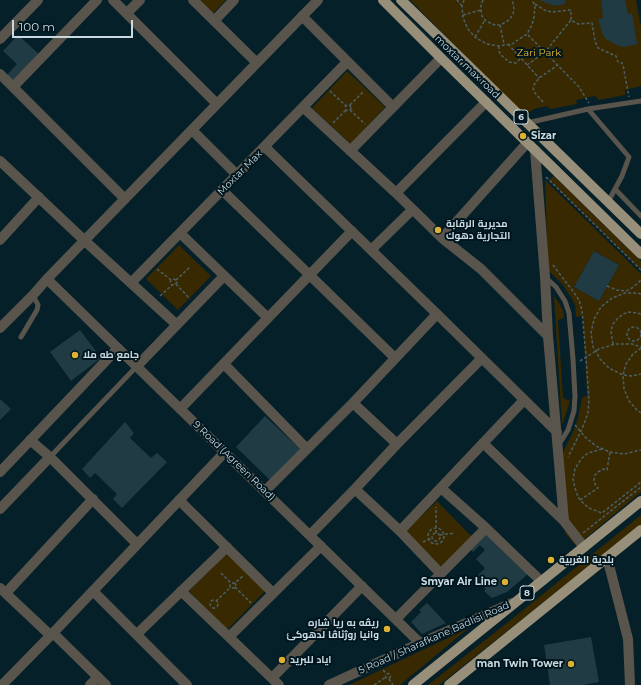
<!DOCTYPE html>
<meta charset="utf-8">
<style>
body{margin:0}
#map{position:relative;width:641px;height:685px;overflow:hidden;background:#052029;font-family:Montserrat,sans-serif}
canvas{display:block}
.scale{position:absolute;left:12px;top:20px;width:121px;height:18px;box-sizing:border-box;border:2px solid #cad9df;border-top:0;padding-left:5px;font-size:12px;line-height:14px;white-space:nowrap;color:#cad9df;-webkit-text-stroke:3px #00161f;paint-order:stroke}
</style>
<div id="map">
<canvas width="641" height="685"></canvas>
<div class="scale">100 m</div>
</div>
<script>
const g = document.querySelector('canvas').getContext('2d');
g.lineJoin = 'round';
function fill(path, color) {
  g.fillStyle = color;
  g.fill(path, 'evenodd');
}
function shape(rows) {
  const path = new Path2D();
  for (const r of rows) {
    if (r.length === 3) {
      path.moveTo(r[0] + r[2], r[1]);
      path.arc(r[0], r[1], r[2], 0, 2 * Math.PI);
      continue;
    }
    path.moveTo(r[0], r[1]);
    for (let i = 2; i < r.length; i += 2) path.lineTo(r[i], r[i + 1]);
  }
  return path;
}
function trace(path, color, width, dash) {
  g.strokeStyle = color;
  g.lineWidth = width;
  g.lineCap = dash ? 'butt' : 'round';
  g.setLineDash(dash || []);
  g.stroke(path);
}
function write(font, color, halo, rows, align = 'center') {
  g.font = font + ' Montserrat,Cairo,sans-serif';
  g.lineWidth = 4;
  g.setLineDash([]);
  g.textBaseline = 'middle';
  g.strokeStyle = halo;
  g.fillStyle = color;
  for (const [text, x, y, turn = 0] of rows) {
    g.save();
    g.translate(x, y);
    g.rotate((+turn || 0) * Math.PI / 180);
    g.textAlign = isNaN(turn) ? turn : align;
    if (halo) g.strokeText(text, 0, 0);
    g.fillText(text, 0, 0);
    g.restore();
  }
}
const green = shape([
 [199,0,226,0,213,13],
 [410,0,636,0,641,27,641,86,625,90,625,95,599,100,595,96,576,100,577,104,550,109,547,106,534,109,525,115,521,112],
 [347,71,385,107,351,144,312,108],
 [554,176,641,261,641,270,549,180],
 [545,180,641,274,641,492,576,546,565,533,561,463,564,450,574,430,578,418,582,398,587,395,583,316,576,317,575,305,570,296,562,284,548,270],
 [594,251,619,265,599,301,574,287],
 [179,245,211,276,178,310,146,279],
 [554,296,559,303,563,310,564,318,558,320,563,398,570,401,562,425],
 [437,501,473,538,436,574,400,537],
 [641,515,641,524,608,551,439,685,428,685,512,619],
 [228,552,266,590,227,630,189,591],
 [469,628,400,685,349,685]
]);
const building = shape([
 [540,0,565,0,565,4,555,6,546,3],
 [601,0,625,0,628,14,632,13,637,44,624,47,619,46,613,43,606,39,603,35,598,19,603,18],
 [18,35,40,55,13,83,6,76,17,64,3,51],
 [594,251,619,265,599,301,574,287],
 [80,330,101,358,71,381,50,352],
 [0,399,11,409,0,420],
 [265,416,301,450,271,481,236,447],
 [125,422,134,433,130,438,151,458,157,453,167,462,122,508,113,499,117,494,95,473,90,478,82,469],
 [488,530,528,574,507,592,492,598,484,591,486,589,475,578,485,568,476,559,485,550,480,545,473,552,470,549],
 [427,603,446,623,422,634,411,622,421,612,419,610],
 [591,637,599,682,583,685,550,685,544,645]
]);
const path = shape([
 [457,0,462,6],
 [464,0,462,6,463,18,468,29,476,38,487,44,499,46,512,44,527,34,532,25,534,17,535,6,532,0],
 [483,0,481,5,481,10,482,16,485,20,490,23,495,25,500,25,506,22,510,19,513,14,514,9,513,3,511,0],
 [535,4,546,11,552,12,571,10,571,20],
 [463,15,481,10],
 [500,25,504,44],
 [528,35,579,87,589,103],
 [475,37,485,20],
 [508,44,539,78],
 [499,46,499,50,500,54,509,62,516,63,521,58],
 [527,65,545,52,571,20,578,24,592,23,595,41,598,48,616,56,618,62,622,63,623,65,629,97],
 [330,91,346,106],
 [543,102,535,93,533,88,534,85,539,78,558,65],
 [350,105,364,91],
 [348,108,3],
 [350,110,365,124],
 [333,123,346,110],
 [546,177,641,270],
 [553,265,575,294,579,300,582,310,586,357,589,400,588,413,582,429,568,457],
 [157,269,171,280],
 [176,280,173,279,171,280,170,282,172,285,175,285,177,282,176,280,190,267],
 [176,284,190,299],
 [607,286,617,290,626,291,632,288,641,280],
 [641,294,637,293,625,293,612,298,601,307,594,319,591,333,593,347,596,351,600,359,609,368,623,375,632,376,641,374],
 [160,296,172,285],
 [634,334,7],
 [613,344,612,338,611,331,613,324,617,319,623,314,630,312,637,313,641,314],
 [641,348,633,354,626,364,623,375,624,389,629,401,637,410,641,413],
 [580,361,599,349,615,344,632,344,641,347],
 [575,425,585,437,596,446,610,452,624,454,641,450],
 [602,449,588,453,581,459,575,469,573,479,575,488,578,497,583,503,589,508,602,513,641,482],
 [580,500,598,488,595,484,594,480,595,475,598,472,603,469,607,470,610,452],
 [436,536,8],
 [436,533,436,507],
 [583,533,641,487],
 [436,537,4],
 [440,535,455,533],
 [423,542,432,538],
 [221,573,231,583],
 [235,583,232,583,230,585,230,587,233,588,234,588,236,586,235,583,244,575],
 [235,587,251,603],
 [214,604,4],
 [216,601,231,587],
 [383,670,387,674],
 [388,676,2.5],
 [389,679,393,685],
 [374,685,386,677]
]);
const lane = shape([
 [588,109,641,101],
 [527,123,588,109,629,157,622,176,608,202],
 [615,189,641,216],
 [546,278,556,287,565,301,569,313,573,359,575,396,574,411,568,430,558,446],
 [21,337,37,310,38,305,33,295],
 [50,457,137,366]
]);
const street = shape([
 [113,0,217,104],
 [193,0,257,63],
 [127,13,140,0],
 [302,16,393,107],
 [214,21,234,0],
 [0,39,38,0],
 [0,74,125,199],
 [13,87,97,0],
 [303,107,396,193,442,238,481,269,548,336],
 [192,130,237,175],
 [265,147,437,314,557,432],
 [535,150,545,277,548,336,564,521],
 [350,151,441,58],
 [0,161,85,241,177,325],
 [222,190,395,358],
 [396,193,486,102],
 [180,233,268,318],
 [442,238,527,143],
 [0,240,39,197],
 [371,250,412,210],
 [47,279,420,643],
 [131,283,347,62],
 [0,328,33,295,47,279,318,0],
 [224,364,307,449],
 [137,366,224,276],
 [353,403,397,444],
 [180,409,352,231],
 [30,440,50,457,137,544],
 [483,443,564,521,584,547],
 [0,472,118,348],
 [441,488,486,528,541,581],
 [355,489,400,531,440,573],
 [265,491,353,403,437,314],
 [179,500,273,593],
 [0,509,50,457],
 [400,531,524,400],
 [310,535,355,489,397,444,482,358],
 [607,557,628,639,630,685],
 [0,588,50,635],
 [93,591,187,685],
 [181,591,279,685],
 [6,593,93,499],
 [396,619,486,528],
 [53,633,106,685],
 [137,634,227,547],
 [229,637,321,546],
 [272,678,362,586],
 [2,685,53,633,225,452],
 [90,685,98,677],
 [329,685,420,643,512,603]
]);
const primary = shape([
 [383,0,441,58,641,254],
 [401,0,641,234],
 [413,685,641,501],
 [449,685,641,530]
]);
const markers = [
 [523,136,4,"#ddb133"],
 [438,230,4,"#ddb133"],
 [75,355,4,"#ddb133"],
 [551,560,4,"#ddb133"],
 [505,582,4,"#ddb133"],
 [387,629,4,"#ddb133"],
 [282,660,4,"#ddb133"],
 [571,664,4,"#ddb133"]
];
const shields = [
 [521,117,14],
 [527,593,14]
];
const shieldNames = [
 ["6",521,117],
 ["8",527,593]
];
const parkNames = [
 ["Zari Park",539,53]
];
const streetNames = [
 ["moxtar max road",467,67,44],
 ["Moxtar Max",240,173,-45],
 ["9 Road (Agreen Road)",234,461,44],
 ["5 Road / Sharafkane Badlisi Road",434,638,-24]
];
const poiNames = [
 ["Sizar",531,136],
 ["مديرية الرقابة",446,224],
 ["التجارية دهوك",446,236],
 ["جامع طه ملا",83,355],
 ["بلدية الغربية",559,560],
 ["Smyar Air Line",497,582,"right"],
 ["ريڤه به ريا شاره",379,623,"right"],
 ["وانيا روژئاڤا لدهوكئ",379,635,"right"],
 ["اياد للبريد",290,660],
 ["man Twin Tower",563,664,"right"]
];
fill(green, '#382900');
fill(building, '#203b44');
trace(path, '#4a6068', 1.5, [3, 2]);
trace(lane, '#59554c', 5);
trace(street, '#59554c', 10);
trace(primary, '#978f7a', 10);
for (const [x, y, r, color] of markers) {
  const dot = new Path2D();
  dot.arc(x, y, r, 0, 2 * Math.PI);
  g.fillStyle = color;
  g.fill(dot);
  trace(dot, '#00161f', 1.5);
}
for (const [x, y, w] of shields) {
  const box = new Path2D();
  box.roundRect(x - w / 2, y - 7, w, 14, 3);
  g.fillStyle = '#00161f';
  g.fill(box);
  trace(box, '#cad9df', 1);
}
write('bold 9px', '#cad9df', null, shieldNames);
write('10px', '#e8ba2f', '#00161f', parkNames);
write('10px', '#cad9df', '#00161f', streetNames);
write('bold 10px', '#cad9df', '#00161f', poiNames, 'left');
</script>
